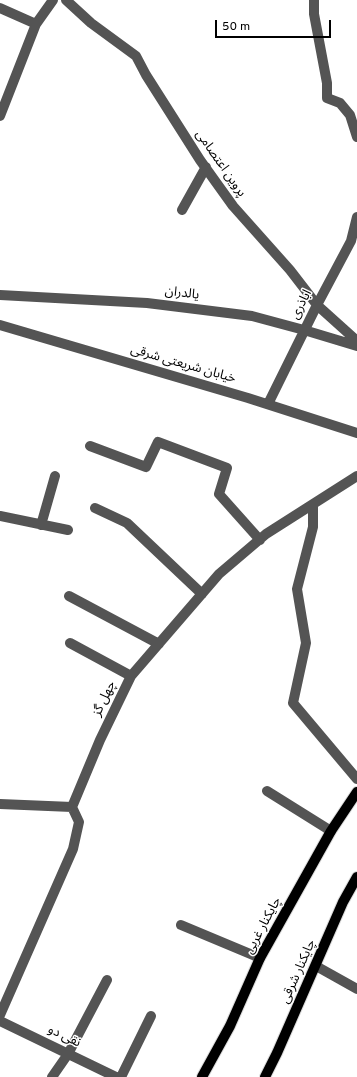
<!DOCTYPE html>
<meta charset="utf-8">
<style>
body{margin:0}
#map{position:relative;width:357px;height:1077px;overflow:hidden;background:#fff;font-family:Overpass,sans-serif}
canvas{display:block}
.scale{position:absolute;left:215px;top:20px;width:116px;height:18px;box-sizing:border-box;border:2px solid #000;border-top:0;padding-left:5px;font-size:12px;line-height:14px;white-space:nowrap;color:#000;-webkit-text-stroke:3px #fff;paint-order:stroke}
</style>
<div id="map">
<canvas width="357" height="1077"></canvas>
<div class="scale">50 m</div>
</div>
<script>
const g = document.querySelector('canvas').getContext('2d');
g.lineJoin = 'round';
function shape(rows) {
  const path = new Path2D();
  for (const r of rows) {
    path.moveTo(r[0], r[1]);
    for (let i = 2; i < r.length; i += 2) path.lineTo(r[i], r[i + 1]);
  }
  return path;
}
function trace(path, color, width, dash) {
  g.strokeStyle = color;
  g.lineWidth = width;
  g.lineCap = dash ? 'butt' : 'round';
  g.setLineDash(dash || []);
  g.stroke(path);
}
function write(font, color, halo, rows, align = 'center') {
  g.font = font + ' Overpass,"Noto Sans Arabic",sans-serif';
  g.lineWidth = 3;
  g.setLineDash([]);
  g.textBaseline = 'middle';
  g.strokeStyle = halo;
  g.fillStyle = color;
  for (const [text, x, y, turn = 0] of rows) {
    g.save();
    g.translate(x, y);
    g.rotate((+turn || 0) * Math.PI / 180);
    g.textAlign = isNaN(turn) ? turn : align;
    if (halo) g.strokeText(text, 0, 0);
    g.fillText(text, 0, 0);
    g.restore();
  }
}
const minor = shape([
 [66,0,91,23,136,56,146,75,200,160,233,206,290,270,317,305,357,341],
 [314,0,314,14,327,83,327,98,340,103,350,115,357,137],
 [0,8,36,24],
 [0,116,36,24,53,0],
 [182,210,206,167],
 [0,295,147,303,252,316,304,330,357,346],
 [0,325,248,398,357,433],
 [268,404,317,305,351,241,357,217],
 [90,446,146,467,158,442,227,468,219,494,260,540],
 [313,504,313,527,297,589,306,643,293,703,357,779],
 [95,508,127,523,202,594],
 [0,516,68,530],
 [41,525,55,476],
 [69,596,159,644],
 [70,643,131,676],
 [267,791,331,831],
 [0,804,72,807],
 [181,925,260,958],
 [316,966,357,989],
 [0,1015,73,849,79,822,72,807,100,740,131,676,219,574,266,534,357,476],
 [0,1021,116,1077],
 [52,1077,68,1054,107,980],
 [121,1077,151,1016]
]);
const major = shape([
 [202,1077,230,1026,260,958,331,831,357,792],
 [265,1077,277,1053,343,902,357,877]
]);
const streetNames = [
 ["پروین اعتصامی",220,164,55],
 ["یالدران",182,294,7],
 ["اباذری",302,305,-63],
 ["خیابان شریعتی شرقی",183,365,16],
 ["چهل گز",105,699,-64],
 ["چایکنار غربی",264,926,-62],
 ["چایکنار شرقی",299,972,-66],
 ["نقی دو",64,1037,26]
];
trace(major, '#dbdbdb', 12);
trace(minor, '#545454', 10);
trace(major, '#000', 10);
write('13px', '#000', '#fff', streetNames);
</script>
